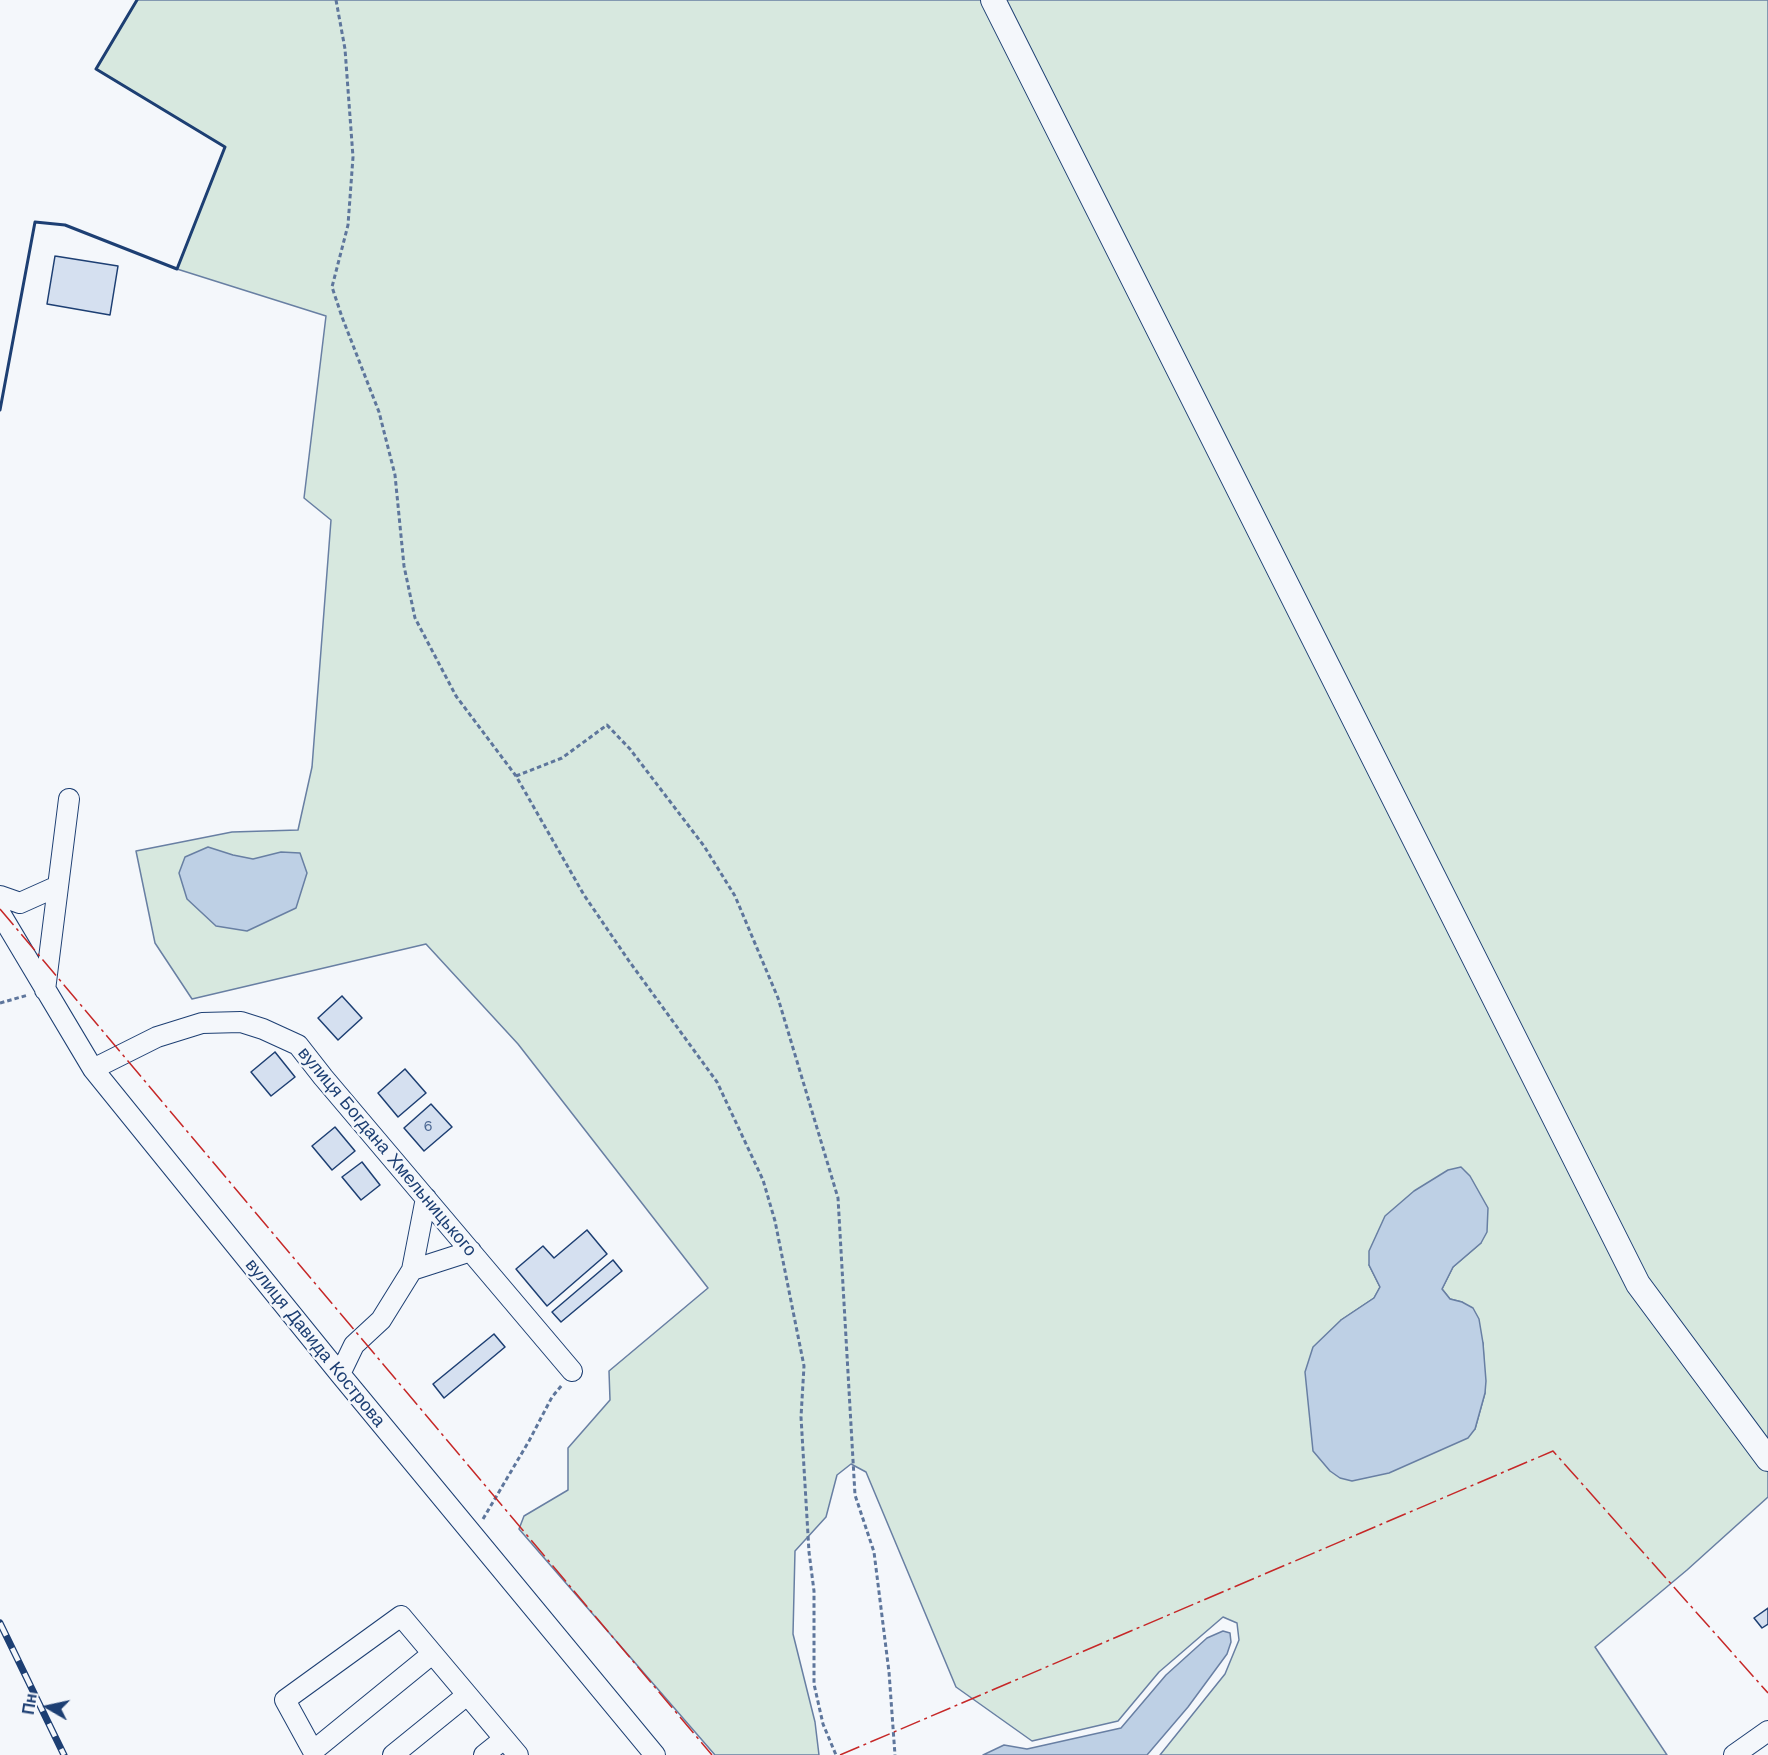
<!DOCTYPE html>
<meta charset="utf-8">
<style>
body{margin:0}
#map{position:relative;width:1768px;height:1755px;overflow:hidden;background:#f4f7fb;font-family:"Work Sans",sans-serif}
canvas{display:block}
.north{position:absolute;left:18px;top:1677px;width:60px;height:60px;-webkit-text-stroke:4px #f4f7fb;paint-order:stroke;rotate:279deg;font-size:16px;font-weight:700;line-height:24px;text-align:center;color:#1d3f73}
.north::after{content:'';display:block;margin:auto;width:21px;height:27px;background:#1d3f73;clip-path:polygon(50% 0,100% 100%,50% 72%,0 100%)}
</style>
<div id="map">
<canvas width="1768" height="1755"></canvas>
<div class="north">Пн</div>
</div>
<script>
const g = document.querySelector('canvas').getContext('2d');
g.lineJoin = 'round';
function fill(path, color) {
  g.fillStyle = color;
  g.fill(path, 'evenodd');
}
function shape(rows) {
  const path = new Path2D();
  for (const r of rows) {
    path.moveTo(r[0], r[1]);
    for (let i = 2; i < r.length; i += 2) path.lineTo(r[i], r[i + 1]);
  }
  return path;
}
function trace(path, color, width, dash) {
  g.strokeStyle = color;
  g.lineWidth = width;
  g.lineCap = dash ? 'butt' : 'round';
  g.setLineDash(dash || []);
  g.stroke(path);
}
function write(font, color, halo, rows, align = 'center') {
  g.font = font + ' "Work Sans",sans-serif';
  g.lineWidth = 4.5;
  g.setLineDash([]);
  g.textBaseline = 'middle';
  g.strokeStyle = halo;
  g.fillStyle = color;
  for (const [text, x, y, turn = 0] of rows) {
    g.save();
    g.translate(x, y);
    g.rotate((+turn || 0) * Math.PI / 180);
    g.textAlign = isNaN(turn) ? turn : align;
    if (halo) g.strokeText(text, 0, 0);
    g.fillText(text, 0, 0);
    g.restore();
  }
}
const green = shape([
 [137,0,1768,0,1768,1497,1687,1570,1595,1647,1667,1755,1160,1755,1225,1674,1239,1640,1237,1623,1223,1617,1159,1672,1118,1721,1032,1741,956,1687,866,1472,851,1464,837,1475,826,1517,795,1551,793,1634,815,1722,819,1755,715,1755,519,1529,524,1516,568,1490,568,1448,610,1400,609,1371,708,1288,518,1044,426,944,192,999,155,943,136,851,232,832,298,830,312,767,331,520,304,498,326,316,177,269,225,147,96,69,137,0],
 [1481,1243,1453,1267,1442,1289,1450,1299,1462,1302,1483,1343,1485,1393,1475,1429,1341,1320,1374,1298,1380,1287,1369,1265,1481,1243]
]);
const water = shape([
 [208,847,233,855,253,859,281,852,300,853,307,873,296,908,247,931,216,926,187,899,179,873,185,857,208,847],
 [1461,1167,1470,1176,1488,1208,1487,1232,1481,1243,1453,1267,1442,1289,1450,1299,1462,1302,1473,1308,1479,1319,1483,1343,1486,1381,1485,1393,1475,1429,1468,1438,1389,1473,1352,1481,1340,1478,1330,1471,1313,1451,1305,1372,1313,1347,1341,1320,1374,1298,1380,1287,1369,1265,1369,1251,1385,1216,1414,1191,1448,1170,1461,1167],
 [1223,1631,1230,1633,1231,1642,1227,1654,1188,1707,1147,1755,983,1755,1004,1745,1027,1749,1121,1728,1166,1675,1207,1638,1223,1631]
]);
const building = shape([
 [55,256,118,266,110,315,47,304,55,256],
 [342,996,362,1018,338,1040,318,1018,342,996],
 [275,1052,295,1077,271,1096,251,1072,275,1052],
 [405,1069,426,1093,398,1117,378,1093,405,1069],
 [431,1104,452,1127,424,1151,404,1128,431,1104],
 [335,1127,355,1151,332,1170,312,1146,335,1127],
 [362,1162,380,1185,361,1200,342,1177,362,1162],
 [587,1230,607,1254,547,1306,516,1269,543,1246,554,1258,587,1230],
 [613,1260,622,1271,561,1322,552,1312,613,1260],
 [494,1334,505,1347,444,1398,433,1384,494,1334],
 [1768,1608,1768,1624,1762,1628,1754,1618,1768,1608]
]);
const path = shape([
 [336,0,345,49,353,157,348,225,332,287,342,317,379,412,395,475,404,566,415,618,456,696,516,776,584,895,629,961,717,1082,763,1180,775,1221,804,1366,801,1417,809,1552,814,1591,814,1684,823,1724,836,1755],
 [516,776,562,758,607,725,630,749,704,846,735,896,778,998,838,1198,855,1495,874,1552,889,1672,895,1755],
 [0,1003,28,995],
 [483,1519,529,1441,552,1397,562,1385]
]);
const minor = shape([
 [0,896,20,903,58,886],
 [0,913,93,1069,340,1374,655,1755],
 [45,990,69,799],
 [93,1069,157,1037,202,1023,241,1022,263,1029,298,1045,323,1077,572,1371],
 [412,1270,471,1251],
 [340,1374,354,1345,381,1320,412,1270,426,1198],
 [432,1654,313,1751,285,1700,401,1616,518,1755],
 [393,1755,467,1695],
 [484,1755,504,1739],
 [1734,1755,1768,1731]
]);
const major = shape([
 [993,0,1638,1284,1768,1459]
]);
const rail = shape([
 [0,1623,64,1755]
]);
const wall = shape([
 [0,410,35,222,65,225,177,269,225,147,96,69,137,0]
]);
const power = shape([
 [0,909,712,1755],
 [840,1755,1553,1451,1768,1693]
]);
const numberNames = [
 ["6",428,1127]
];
const streetNames = [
 ["вулиця Богдана Хмельницького",387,1152,50],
 ["вулиця Давида Кострова",315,1343,51]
];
fill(green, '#d7e8df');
trace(green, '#687fa3', 1.5);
fill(water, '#bed0e5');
trace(water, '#687fa3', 1.5);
fill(building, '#d5e0f0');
trace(building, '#1d3f73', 1.5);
trace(minor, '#1d3f73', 22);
trace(major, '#1d3f73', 26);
trace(path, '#5e769c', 3, [4.5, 3]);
trace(minor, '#f4f7fb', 20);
trace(major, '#f4f7fb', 24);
trace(rail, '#1d3f73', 7);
trace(rail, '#f4f7fb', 4.5, [14]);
trace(wall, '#1d3f73', 3);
trace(power, '#c62828', 1.5, [21, 4.5, 3, 4.5]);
write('15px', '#4b6792', null, numberNames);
write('18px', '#1d3f73', '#f4f7fb', streetNames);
</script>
